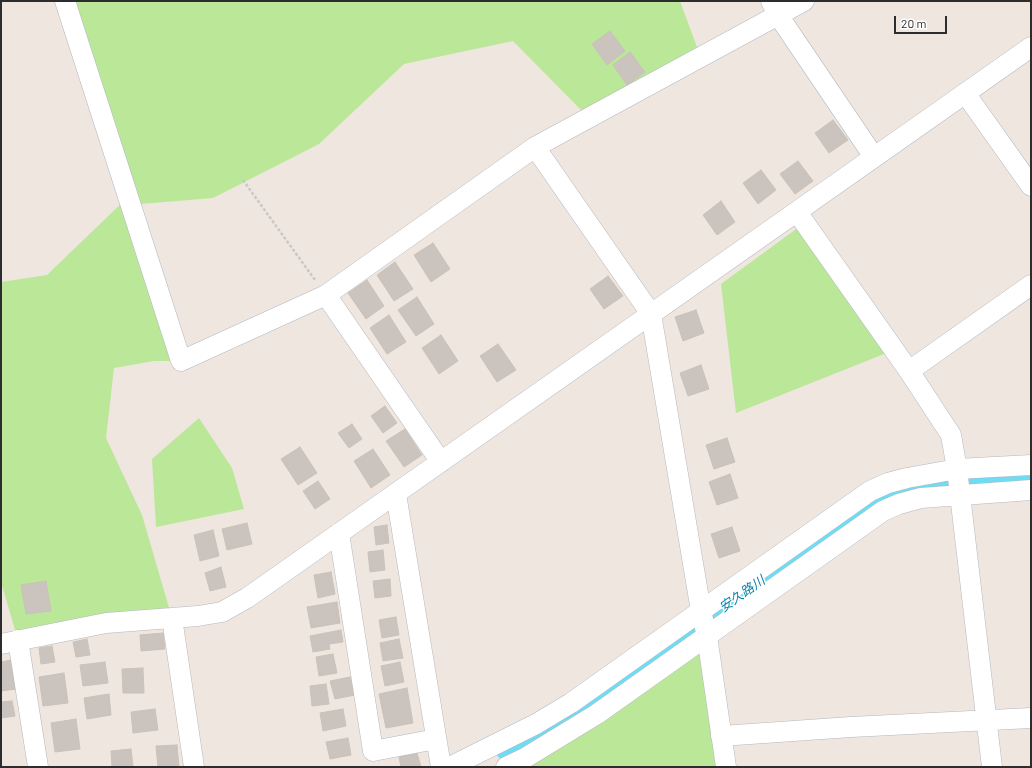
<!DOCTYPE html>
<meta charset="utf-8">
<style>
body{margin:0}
#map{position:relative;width:1032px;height:768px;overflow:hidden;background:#efe6df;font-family:Barlow,sans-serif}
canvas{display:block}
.frame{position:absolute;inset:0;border:2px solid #2d2d2d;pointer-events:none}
.scale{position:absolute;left:894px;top:16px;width:53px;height:18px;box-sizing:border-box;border:2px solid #2d2d2d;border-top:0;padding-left:5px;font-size:12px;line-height:14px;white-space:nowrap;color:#2d2d2d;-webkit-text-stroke:3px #fff;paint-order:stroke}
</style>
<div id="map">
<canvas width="1032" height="768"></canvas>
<div class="frame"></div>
<div class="scale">20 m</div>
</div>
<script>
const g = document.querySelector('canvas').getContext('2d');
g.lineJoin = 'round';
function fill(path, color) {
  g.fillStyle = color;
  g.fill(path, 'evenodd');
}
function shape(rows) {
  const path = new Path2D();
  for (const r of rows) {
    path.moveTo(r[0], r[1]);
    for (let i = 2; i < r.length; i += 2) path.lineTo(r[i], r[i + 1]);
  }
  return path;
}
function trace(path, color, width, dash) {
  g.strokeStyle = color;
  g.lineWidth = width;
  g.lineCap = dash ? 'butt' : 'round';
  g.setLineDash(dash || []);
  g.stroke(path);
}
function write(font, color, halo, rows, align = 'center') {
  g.font = font + ' Barlow,"Noto Sans JP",sans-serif';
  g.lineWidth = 3;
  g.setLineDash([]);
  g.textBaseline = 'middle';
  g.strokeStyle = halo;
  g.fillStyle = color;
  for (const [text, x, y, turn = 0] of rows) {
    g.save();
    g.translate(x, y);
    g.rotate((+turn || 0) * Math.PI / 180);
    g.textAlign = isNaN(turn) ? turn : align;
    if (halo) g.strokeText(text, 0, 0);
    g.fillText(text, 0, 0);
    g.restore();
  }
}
const green = shape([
 [65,1,680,1,698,50,583,112,513,41,404,64,319,144,213,198,141,204],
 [128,197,181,361,154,361,114,368,106,438,142,515,172,618,18,640,1,582,1,282,47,275],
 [799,227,889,352,736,413,721,284],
 [199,418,232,468,244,509,156,527,152,459],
 [699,642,726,767,494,767]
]);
const river = shape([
 [511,747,557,724,876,501,898,490,927,485,1031,477]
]);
const building = shape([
 [610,31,625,51,607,65,592,44,610,31],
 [630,52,645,72,627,85,613,65,630,52],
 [833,120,848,140,829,153,815,133,833,120],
 [798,161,813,181,795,194,780,174,798,161],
 [761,170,776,190,758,204,743,183,761,170],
 [721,201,735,222,717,235,703,215,721,201],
 [433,243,450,269,431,282,414,255,433,243],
 [395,262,413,289,394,301,377,275,395,262],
 [608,276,623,296,604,309,590,289,608,276],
 [367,280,384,306,366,319,348,293,367,280],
 [417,297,434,324,416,336,398,310,417,297],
 [696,310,704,333,683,341,675,317,696,310],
 [389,315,406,342,387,354,370,328,389,315],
 [441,335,458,361,439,374,422,348,441,335],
 [498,344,516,370,497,382,480,356,498,344],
 [701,365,709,389,688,396,680,373,701,365],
 [385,406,397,423,383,433,371,416,385,406],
 [352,424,362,439,349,448,338,433,352,424],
 [405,429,422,455,404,467,386,441,405,429],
 [727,438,735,462,714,469,706,445,727,438],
 [300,447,317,473,298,485,281,459,300,447],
 [373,449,390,475,371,488,354,461,373,449],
 [730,474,738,498,717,505,709,482,730,474],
 [318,481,330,499,315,509,303,491,318,481],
 [247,523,252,544,227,550,222,529,247,523],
 [387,525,389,543,376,545,374,527,387,525],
 [732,527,740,551,719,558,711,534,732,527],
 [213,530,219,556,200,561,194,535,213,530],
 [383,550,385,570,370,572,368,552,383,550],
 [221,567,226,587,210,591,205,573,221,567],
 [331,572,335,594,318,598,314,575,331,572],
 [390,579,391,596,375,598,373,581,390,579],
 [46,581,51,611,26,614,21,585,46,581],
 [337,602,340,623,311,628,307,607,337,602],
 [396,617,399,635,382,638,379,620,396,617],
 [341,630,343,642,329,644,330,649,313,652,310,636,341,630],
 [163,633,165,649,141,651,140,635,163,633],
 [87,639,90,655,76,657,73,642,87,639],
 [399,639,403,658,383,661,380,643,399,639],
 [52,646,55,662,41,664,39,648,52,646],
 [333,654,337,673,319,676,316,657,333,654],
 [11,660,16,689,1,691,1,662,11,660],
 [105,662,108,683,83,686,80,665,105,662],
 [400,662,404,682,385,686,381,666,400,662],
 [143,668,144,693,123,693,122,669,143,668],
 [64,673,68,703,43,706,39,677,64,673],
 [350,677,355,695,335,699,330,681,350,677],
 [326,684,329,704,312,706,310,686,326,684],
 [407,688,413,723,386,728,379,694,407,688],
 [109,694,111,715,87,719,84,698,109,694],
 [12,701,15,716,1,718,1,702,12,701],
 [155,709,158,730,133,733,131,712,155,709],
 [343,709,346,726,323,731,320,713,343,709],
 [76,719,80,749,55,752,51,723,76,719],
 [348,738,351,755,330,759,326,742,348,738],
 [177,745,179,767,158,767,156,746,177,745],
 [131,749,133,767,112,767,111,751,131,749],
 [417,753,421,767,399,767,401,767,399,757,417,753]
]);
const path = shape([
 [243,180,315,280]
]);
const street = shape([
 [65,1,181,361,326,295,441,462],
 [771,1,778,15,874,157],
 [965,93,1031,186],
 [535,147,651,314,701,611,707,636,726,767],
 [797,212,909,371,951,435,957,469,992,767],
 [326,295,535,147,804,1],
 [909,371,1031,285],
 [396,494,441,767],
 [339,533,373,751,436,739],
 [172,618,194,767],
 [18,640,38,767],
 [1,644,106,623,198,616,222,612,247,598,1031,47],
 [721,736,851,727,1031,718],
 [450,767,536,724,571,703,870,491,888,483,907,478,957,469,1031,465],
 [506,767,525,758,597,714,883,511,899,504,921,498,1031,490]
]);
const waterNames = [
 ["安久路川",742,594,-35]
];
fill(green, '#bbe799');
trace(river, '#6eddf4', 32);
fill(building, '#cac3be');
trace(building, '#cac2b8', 1);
trace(street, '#b3b7c1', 21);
trace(path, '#c8c8c8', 2.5, [3, 2]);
trace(street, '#fff', 20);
write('italic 13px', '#087fa6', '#fff', waterNames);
</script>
